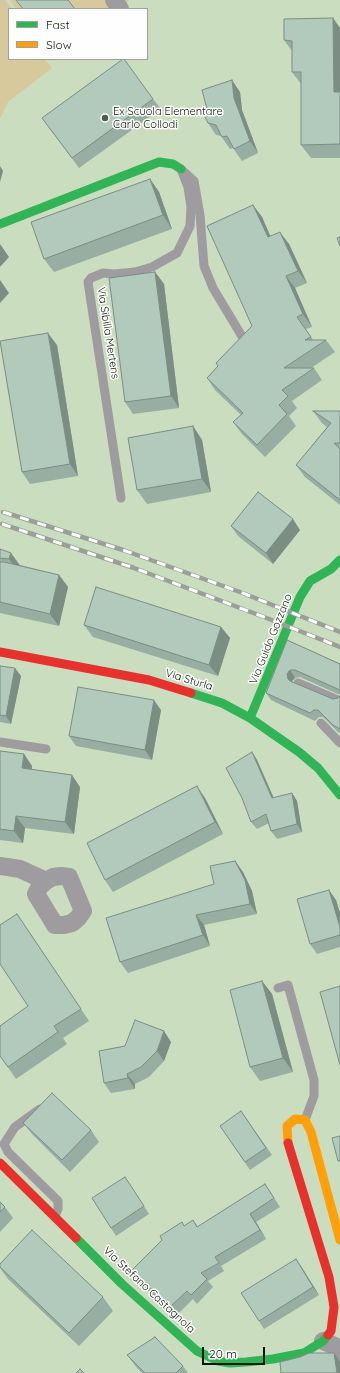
<!DOCTYPE html>
<style>
body{margin:0}
#map{position:relative;width:340px;height:1373px;overflow:hidden;background:#caddbe;font-family:Quicksand,sans-serif}
canvas{display:block}
.legend{position:absolute;left:8px;top:8px;width:140px;height:52px;box-sizing:border-box;background:#fefefe;border:1px solid #9da29a;margin:0;padding:5px 7px;list-style:none;font-size:12px;color:#0b1703}
.legend li{display:flex;align-items:center;gap:8px;height:20px}
.legend b{width:20px;border:1px solid #9da29a}
.scale{position:absolute;left:202px;top:1347px;width:63px;height:18px;box-sizing:border-box;border:2px solid #0b1703;border-top:0;padding-left:5px;font-size:12px;line-height:14px;white-space:nowrap;color:#0b1703;-webkit-text-stroke:3px #fefefe;paint-order:stroke}
</style>
<div id="map">
<canvas width="340" height="1373"></canvas>
<ul class="legend">
<li><b style="height:5px;background:#30b455"></b>Fast</li>
<li><b style="height:5px;background:#ff9f0a"></b>Slow</li>
</ul>
<div class="scale">20 m</div>
</div>
<script>
const g = document.querySelector('canvas').getContext('2d');
g.lineJoin = 'round';
function fill(path, color) {
  g.fillStyle = color;
  g.fill(path, 'evenodd');
}
function shape(rows) {
  const path = new Path2D();
  for (const r of rows) {
    path.moveTo(r[0], r[1]);
    for (let i = 2; i < r.length; i += 2) path.lineTo(r[i], r[i + 1]);
  }
  return path;
}
function trace(path, color, width, dash) {
  g.strokeStyle = color;
  g.lineWidth = width;
  g.lineCap = dash ? 'butt' : 'round';
  g.setLineDash(dash || []);
  g.stroke(path);
}
function write(font, color, halo, rows, align = 'center') {
  g.font = font + ' Quicksand,sans-serif';
  g.lineWidth = 3;
  g.setLineDash([]);
  g.textBaseline = 'middle';
  g.strokeStyle = halo;
  g.fillStyle = color;
  for (const [text, x, y, turn = 0] of rows) {
    g.save();
    g.translate(x, y);
    g.rotate((+turn || 0) * Math.PI / 180);
    g.textAlign = isNaN(turn) ? turn : align;
    if (halo) g.strokeText(text, 0, 0);
    g.fillText(text, 0, 0);
    g.restore();
  }
}
const green = shape([
 [0,0,5,0,12,9,9,9,9,59,45,59,52,68,8,102,0,119],
 [10,0,129,0,120,9,16,9]
]);
const lane = shape([
 [182,170,194,181,200,215,204,266,213,288,246,343],
 [121,498,88,282,91,278,103,273,114,274,135,272,152,267,177,253,190,226,191,207,188,187,181,169],
 [298,683,340,701],
 [321,723,340,743],
 [0,742,46,749],
 [278,988,288,985,314,1080,314,1096,305,1120],
 [40,1109,15,1127,4,1144,8,1152,58,1201,58,1209,55,1216]
]);
const street = shape([
 [114,0,120,9],
 [0,866,20,869,46,881],
 [61,876,69,877,83,911,78,918,72,923,64,925,55,925,36,894,40,886,46,881,53,877,61,876],
 [323,1341,337,1347,340,1351]
]);
const fast = shape([
 [0,224,159,162,173,164,181,169],
 [191,693,222,703,250,718,299,752,318,768,340,795],
 [250,718,300,597,310,581,331,569,340,560],
 [76,1238,122,1284,197,1351,218,1361,230,1363,246,1362,273,1359,304,1353,323,1341,328,1335]
]);
const slow = shape([
 [288,1143,287,1126,295,1119,305,1120,311,1132,340,1240]
]);
const jam = shape([
 [0,652,149,680,191,693],
 [288,1143,329,1277,334,1307,331,1331,328,1335],
 [0,1163,76,1238]
]);
const rail = shape([
 [3,512,123,550,240,592,340,632],
 [2,524,134,568,264,617,340,647]
]);
const wall = shape([
 [333,18,340,28,340,158,311,158,301,145,301,84,292,72,292,51,284,40],
 [240,92,242,110,258,153,242,161,233,148,230,149,221,136,216,135,208,123],
 [153,99,161,109,79,168,42,118],
 [150,179,159,192,172,229,54,272,44,259],
 [253,205,262,217,270,236,289,244,307,283,295,288,312,327,306,329,313,340,326,340,335,352,311,368,314,368,322,380,292,401,297,408,289,416,296,426,265,457,242,434,233,422,241,415,215,390,207,378,218,366,216,363,252,326],
 [155,272,164,284,179,408,133,414,125,402],
 [57,345,78,476,30,484,22,472],
 [313,411,340,411,340,505,305,477,296,465,327,427,322,423],
 [193,426,202,440,211,492,147,504,137,490],
 [231,526,300,530,273,564,238,536],
 [0,549,11,553,20,565,59,575,68,587,59,626,0,613],
 [84,625,221,627,230,638,218,676,93,637],
 [287,640,340,664,340,695,300,677,295,678,292,681,292,682,333,699,338,698,340,696,340,733,338,732,323,717,319,717,315,721,271,700,266,693],
 [0,666,21,676,11,724,0,722],
 [161,710,152,760,76,746,69,736],
 [0,751,24,754,32,766,32,770,80,787,74,834,25,828,23,843,0,840],
 [252,752,257,760,274,798,292,793,297,801,302,832,277,839,271,831,269,823,257,829,251,822],
 [205,798,223,834,113,892,105,880],
 [235,861,243,872,252,891,257,914,204,925,210,946,128,973,120,962,214,884],
 [336,900,340,913,340,947,317,954,310,944],
 [25,926,89,1021,63,1038,67,1044,16,1079,0,1056,28,1006],
 [262,981,272,994,293,1072,260,1081,250,1067],
 [171,1042,164,1061,149,1077,135,1084,135,1089,111,1093,104,1083],
 [241,1111,272,1155,250,1170,220,1126],
 [23,1123,91,1130,99,1142,70,1172,32,1134],
 [130,1184,149,1214,116,1236,111,1228],
 [265,1184,280,1207,256,1222,266,1239,221,1266,224,1271,208,1281,213,1287,197,1304,193,1299,176,1316,137,1280,131,1271,184,1226,193,1220,198,1227],
 [0,1202,5,1207,13,1218,0,1232],
 [296,1259,319,1295,264,1329,259,1321],
 [0,1264,103,1297,113,1311,79,1346,8,1279,0,1268],
 [127,1355,183,1366,188,1373,142,1373,137,1368]
]);
const shadedWall = shape([
 [333,18,340,28,340,101,334,92],
 [232,80,240,92,242,110,258,153,250,141,234,98],
 [0,166,3,171,0,182],
 [150,179,159,192,172,229,163,215],
 [253,205,262,217,276,249,268,237],
 [280,232,289,244,307,283,298,271],
 [0,244,9,257,0,267],
 [155,272,164,284,179,408,171,396],
 [286,276,295,288,312,327,303,314],
 [0,280,9,293,0,303],
 [48,333,57,345,78,476,70,464],
 [193,426,202,440,211,492,202,479],
 [293,519,300,530,273,564,266,553],
 [11,553,20,566,19,572,9,559],
 [59,575,68,587,59,626,50,614],
 [221,627,230,638,218,676,209,665],
 [15,668,21,676,11,724,6,716],
 [290,670,295,678,292,681,293,686,288,679,287,674],
 [154,700,161,710,152,760,145,750],
 [252,752,257,760,277,806,272,798],
 [24,754,32,766,30,780,22,768],
 [72,775,80,787,74,834,65,822],
 [197,786,205,798,223,834,215,822],
 [292,793,297,801,302,832,297,824],
 [16,816,25,828,23,843,14,831],
 [235,861,243,872,252,891,257,914,250,904],
 [329,890,336,900,340,913,340,927],
 [196,915,204,925,210,946,203,935],
 [262,981,272,994,293,1072,283,1058],
 [164,1031,171,1042,164,1061,157,1051],
 [127,1074,135,1084,135,1089,128,1078],
 [250,1214,256,1222,266,1239,260,1230],
 [296,1259,301,1266,319,1295,313,1287],
 [334,1353,340,1361,340,1373,337,1373]
]);
const building = shape([
 [16,0,68,0,75,9,23,9,16,0],
 [333,18,334,92,340,92,340,144,301,145,301,72,292,72,292,41,284,40,284,19,333,18],
 [123,59,124,59,153,99,72,158,42,118,123,59],
 [232,80,234,98,250,141,234,149,227,136,222,137,216,125,208,123,205,117,207,109,202,90,232,80],
 [150,179,163,215,44,259,31,222,150,179],
 [253,205,268,237,280,232,298,271,286,276,303,314,297,317,311,337,305,340,326,340,284,368,314,368,282,390,288,396,279,405,287,414,257,445,233,422,243,413,207,378,218,366,216,363,252,326,207,226,253,205],
 [340,237,340,246,337,238,340,237],
 [155,272,171,396,125,402,109,278,155,272],
 [48,333,70,464,22,472,0,341,48,333],
 [313,411,340,411,340,443,334,443,340,449,340,500,296,465,331,423,313,411],
 [193,426,202,479,137,490,128,438,193,426],
 [258,492,293,519,266,553,231,526,258,492],
 [0,549,11,553,9,559,0,558,0,549],
 [0,562,4,562,59,575,50,614,0,602,0,562],
 [96,587,221,627,209,665,84,625,96,587],
 [287,640,340,664,340,692,340,690,295,670,290,670,287,674,288,679,290,681,333,699,338,698,340,696,340,729,333,725,318,710,314,710,310,713,266,693,287,640],
 [0,666,15,668,6,716,0,715,0,666],
 [78,687,154,700,145,750,69,736,78,687],
 [0,751,24,754,22,768,72,775,65,822,16,816,14,831,0,829,0,751],
 [252,752,272,798,292,793,297,824,271,831,266,814,251,822,242,798,226,768,252,752],
 [197,786,215,822,105,880,87,843,197,786],
 [235,861,245,880,250,904,196,915,203,935,120,962,106,918,214,884,210,866,235,861],
 [329,890,340,927,340,935,310,944,297,899,329,890],
 [17,914,81,1009,54,1026,58,1032,8,1067,0,1056,0,1026,28,1006,0,964,0,925,17,914],
 [262,981,283,1058,250,1067,230,990,262,981],
 [340,986,340,1065,320,992,340,986],
 [135,1020,164,1031,157,1051,141,1067,127,1074,128,1078,104,1083,99,1051,125,1046,135,1020],
 [52,1093,91,1130,62,1160,23,1123,52,1093],
 [241,1111,266,1148,245,1162,220,1126,241,1111],
 [340,1136,340,1161,338,1161,332,1138,340,1136],
 [125,1177,144,1206,111,1228,92,1198,125,1177],
 [265,1184,274,1198,250,1214,260,1230,215,1257,219,1263,201,1273,207,1279,191,1295,187,1291,170,1307,131,1271,162,1240,160,1236,182,1222,184,1226,193,1220,197,1227,265,1184],
 [0,1202,5,1207,0,1212,0,1202],
 [32,1230,103,1297,69,1333,0,1267,0,1264,32,1230],
 [296,1259,313,1287,259,1321,241,1293,296,1259],
 [155,1337,183,1366,176,1373,145,1373,127,1355,155,1337],
 [309,1353,334,1353,337,1373,281,1373,280,1362,300,1357,309,1353],
 [80,1369,84,1373,76,1373,80,1369]
]);
const markers = [
 [105,118,4,"#4e5c44"]
];
const poiNames = [
 ["Ex Scuola Elementare",113,112],
 ["Carlo Collodi",113,125]
];
const streetNames = [
 ["Via Sibilla Mertens",108,333,81],
 ["Via Guido Gozzano",271,639,-68],
 ["Via Sturla",189,680,17],
 ["Via Stefano Castagnola",149,1290,43]
];
fill(green, '#d8c99c');
trace(lane, '#9f9c9f', 9);
trace(street, '#9f9c9f', 18);
trace(fast, '#30b455', 9);
trace(slow, '#ff9f0a', 9);
trace(jam, '#e5322d', 9);
trace(rail, '#9aa096', 4.5);
trace(rail, '#fefefe', 3, [9]);
fill(wall, '#98aea2');
fill(shadedWall, '#7c8d84');
fill(building, '#b1cabc');
trace(building, '#7c8d84', 1);
for (const [x, y, r, color] of markers) {
  const dot = new Path2D();
  dot.arc(x, y, r, 0, 2 * Math.PI);
  g.fillStyle = color;
  g.fill(dot);
  trace(dot, '#fefefe', 1.5);
}
write('11px', '#0b1703', '#fefefe', poiNames, 'left');
write('11px', '#0b1703', '#fefefe', streetNames);
</script>
